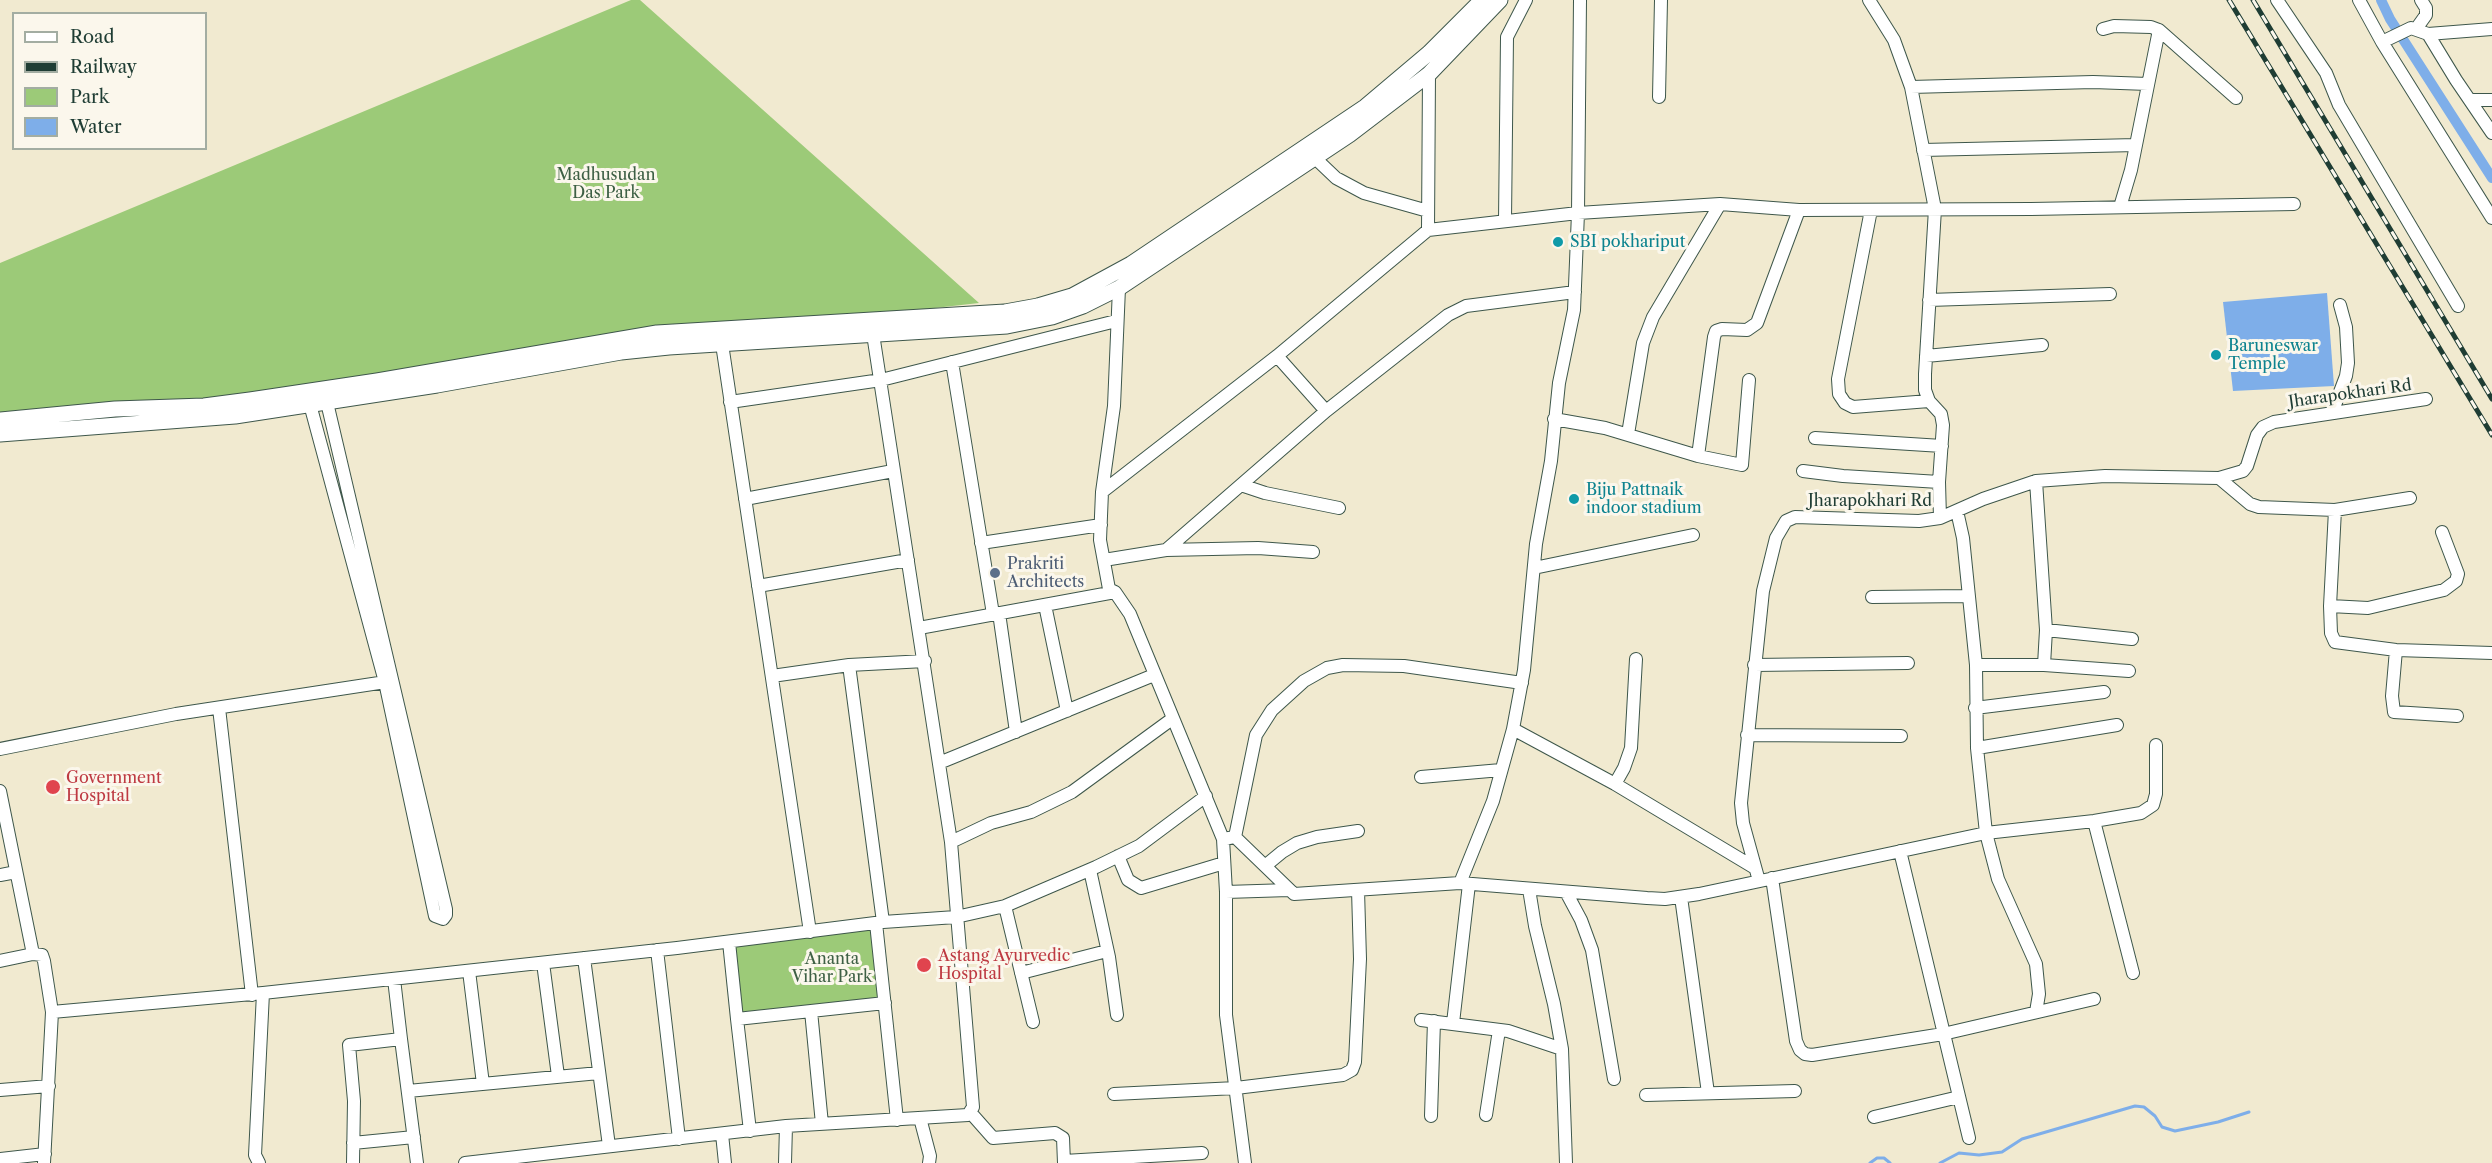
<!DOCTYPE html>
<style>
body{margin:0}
#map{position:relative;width:2492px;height:1163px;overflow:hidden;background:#f1ead0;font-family:"Libre Caslon Text",serif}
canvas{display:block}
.legend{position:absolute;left:12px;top:12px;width:195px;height:138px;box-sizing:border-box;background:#fbf7ec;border:2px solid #a3ada2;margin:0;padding:8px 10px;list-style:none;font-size:18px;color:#1f3d34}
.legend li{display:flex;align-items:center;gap:12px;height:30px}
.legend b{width:30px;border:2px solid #a3ada2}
</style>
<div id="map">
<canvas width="2492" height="1163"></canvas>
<ul class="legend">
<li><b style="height:8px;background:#fff"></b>Road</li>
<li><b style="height:8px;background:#1f3d34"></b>Railway</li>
<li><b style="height:16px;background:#9cca78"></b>Park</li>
<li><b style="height:16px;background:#7eaee9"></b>Water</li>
</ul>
</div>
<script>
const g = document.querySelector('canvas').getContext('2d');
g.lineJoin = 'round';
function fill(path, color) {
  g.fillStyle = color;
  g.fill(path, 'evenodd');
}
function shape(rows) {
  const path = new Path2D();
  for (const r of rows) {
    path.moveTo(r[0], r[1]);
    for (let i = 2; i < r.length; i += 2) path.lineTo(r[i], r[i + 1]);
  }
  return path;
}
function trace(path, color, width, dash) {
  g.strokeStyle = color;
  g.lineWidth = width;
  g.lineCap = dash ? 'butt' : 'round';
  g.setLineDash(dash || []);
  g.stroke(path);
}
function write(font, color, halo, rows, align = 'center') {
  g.font = font + ' "Libre Caslon Text",serif';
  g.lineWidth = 6;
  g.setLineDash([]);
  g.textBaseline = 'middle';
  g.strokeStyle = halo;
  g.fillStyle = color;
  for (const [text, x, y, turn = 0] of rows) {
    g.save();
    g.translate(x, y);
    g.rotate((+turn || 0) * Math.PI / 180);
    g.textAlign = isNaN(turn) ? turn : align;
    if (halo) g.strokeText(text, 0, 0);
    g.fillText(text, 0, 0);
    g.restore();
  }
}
const green = shape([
 [631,0,640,0,979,303,546,352,324,390,0,419,0,263],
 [875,924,884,1002,739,1014,731,943]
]);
const water = shape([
 [2327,293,2334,386,2233,391,2223,302]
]);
const stream = shape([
 [1870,1163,1877,1158,1884,1158,1890,1163],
 [1940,1163,1959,1153,1979,1155,2002,1152,2022,1139,2135,1106,2144,1107,2155,1116,2162,1127,2175,1131,2218,1122,2249,1112]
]);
const canal = shape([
 [2381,0,2390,19,2492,178]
]);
const minor = shape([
 [1869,0,1894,40,1911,87,1935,209,1925,374,1925,390,1929,401,1941,414,1943,425,1939,482,1940,518],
 [2277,0,2326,73,2339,105,2458,306],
 [2359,0,2382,42,2492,218],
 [2103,29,2114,26,2151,27,2159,30,2236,98],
 [2416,29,2426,15,2426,8,2421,0],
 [2428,34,2492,29],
 [2382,42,2411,28,2428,34,2456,80,2492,133],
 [1911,87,2093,82,2148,84],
 [1659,97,1661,0],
 [2470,100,2492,100],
 [1923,150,2136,145],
 [1315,158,1336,178,1364,193,1428,211],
 [2120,207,2131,170,2159,30],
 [1871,210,1838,379,1839,394,1845,403,1853,407,1929,401],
 [1505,220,1507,37,1526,0],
 [1428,230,1578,213,1580,0],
 [1119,288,1114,406,1102,492,1100,540,1109,589,1115,592,1130,614,1223,839,1235,837,1294,894,1460,883,1647,898,1665,899,1699,894,1986,833,2094,821,2141,813,2153,805,2156,794,2156,745],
 [1929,300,2110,294],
 [722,344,810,932],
 [1277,356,1326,411],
 [1926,356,2042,345],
 [952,362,993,614],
 [308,397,385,682,435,916,443,919,446,915,446,909,325,394],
 [730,402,881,380,1116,321],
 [2332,413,2346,376,2348,363,2346,327,2340,305],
 [1554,419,1605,428,1698,456,1742,465,1749,380],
 [1628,434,1643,343,1653,317,1720,204],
 [1815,438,1942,446],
 [1698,456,1714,337,1716,331,1722,329,1747,330,1757,323,1799,210],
 [1803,471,1843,476,1939,482],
 [2219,478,2250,504,2259,507,2335,510,2410,498],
 [2036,481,2046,630,2044,665],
 [1241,485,1265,493,1339,508],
 [1102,492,1277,356,1428,230,1429,74],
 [745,499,893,471],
 [2335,510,2330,606,2331,633,2335,642,2396,650,2492,653],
 [1957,511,1963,538,1976,665,1977,748,1986,833,1998,879,2036,964,2039,994,2036,1012],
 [981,543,1101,525],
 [1166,550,1326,411,1448,315,1466,306,1575,292],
 [1104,560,1166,550,1258,548,1313,552],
 [1534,568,1693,535],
 [758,586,908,560],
 [1872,597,1968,596],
 [1045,605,1067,711],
 [2330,606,2368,608,2444,590,2456,581,2458,574,2442,532],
 [999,613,1016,732],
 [919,628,1115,592],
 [2046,630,2132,639],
 [2396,650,2392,696,2394,712,2457,716],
 [849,665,883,922],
 [1754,665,1908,663],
 [1976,665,2044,665,2129,671],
 [772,676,849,665,925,661],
 [219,708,252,995],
 [1975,708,2104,692],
 [1513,729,1615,784,1755,868],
 [1747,735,1901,736],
 [1977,748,2117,725],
 [0,749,176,714,392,681],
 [939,763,1154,675],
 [1421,777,1501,770],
 [1615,784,1624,768,1631,748,1636,659],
 [0,791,33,954],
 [2094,821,2133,973],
 [1235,837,1256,735,1272,710,1304,681,1327,668,1343,665,1404,666,1522,683],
 [1223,839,1226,892,1226,1015,1245,1163],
 [951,842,991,823,1031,812,1072,792,1172,719],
 [1900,851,1969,1138],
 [1118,856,1128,880,1141,888,1224,863],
 [1265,866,1282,852,1297,843,1317,837,1358,831],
 [1090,870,1109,957,1117,1015],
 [0,875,16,872],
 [1772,878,1796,1041,1800,1050,1805,1054,1812,1055,1943,1034,2094,999],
 [1759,881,1743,823,1741,803,1763,591,1776,538,1786,521,1795,517,1919,521,1940,518,1983,499,2036,481,2105,476,2219,478,2243,471,2247,466,2257,435,2263,427,2274,422,2426,399],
 [1460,883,1493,801,1513,729,1524,670,1536,544,1551,461,1559,383,1574,310,1578,213,1720,204,1799,210,2031,209,2294,204],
 [1529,889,1535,926,1554,1004,1562,1049,1566,1163],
 [1226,892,1289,890],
 [1566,892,1581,920,1592,950,1614,1079],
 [1681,897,1708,1093],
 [1005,906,1033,1022],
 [876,923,897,1120],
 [729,942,737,1019,885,1003],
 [657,950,679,1139],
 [584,958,609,1146],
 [0,961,33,954,42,955,44,961,52,1012,44,1163],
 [543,963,558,1076],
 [469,971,483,1084],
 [1021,973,1107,951],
 [811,1011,822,1124],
 [52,1012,263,993,677,948,883,922,956,917,1005,906,1096,867,1139,846,1206,796],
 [737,1019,750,1131],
 [1421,1020,1508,1031,1562,1049],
 [1453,1023,1469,884],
 [401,1039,417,1163],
 [0,1090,49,1086],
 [408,1091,599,1073],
 [1114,1094,1236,1088,1343,1075,1352,1070,1355,1062,1360,959,1358,890],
 [1646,1095,1795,1091],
 [970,1112,993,1138,1055,1133,1063,1138,1064,1163],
 [1486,1115,1499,1030],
 [1431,1116,1434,1021],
 [1874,1117,1959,1097],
 [920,1118,930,1156,929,1163],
 [722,1134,725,1163],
 [353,1143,414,1137],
 [0,1159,45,1154],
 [1064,1161,1202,1153],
 [259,1163,255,1155,263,993],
 [353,1163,354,1101,349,1045,401,1039,394,979],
 [465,1163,786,1126,968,1115,973,1107,951,842,873,334],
 [785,1163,786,1126]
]);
const major = shape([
 [0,420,115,409,204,406,250,400,377,381,657,333,1005,312,1038,306,1072,296,1131,264,1365,107,1429,53,1482,0],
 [0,434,235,416,437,385,621,352,669,347,1007,326,1052,317,1083,306,1119,288,1349,135,1429,74,1500,0]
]);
const rail = shape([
 [2229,0,2492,435],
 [2253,0,2492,399]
]);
const markers = [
 [1558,242,6,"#0f9aa8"],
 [2216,355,6,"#0f9aa8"],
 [1574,499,6,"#0f9aa8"],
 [995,573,6,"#5c6f8a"],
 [53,787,8,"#e0444e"],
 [924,965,8,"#e0444e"]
];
const parkNames = [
 ["Madhusudan",606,175],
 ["Das Park",606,193],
 ["Ananta",832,959],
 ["Vihar Park",832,977]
];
const cultureNames = [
 ["SBI pokhariput",1570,242],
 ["Baruneswar",2228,346],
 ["Temple",2228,364],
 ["Biju Pattnaik",1586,490],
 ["indoor stadium",1586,508]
];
const streetNames = [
 ["Jharapokhari Rd",2350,394,-8],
 ["Jharapokhari Rd",1870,501]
];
const serviceNames = [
 ["Prakriti",1007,564],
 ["Architects",1007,582]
];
const healthNames = [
 ["Government",66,778],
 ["Hospital",66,796],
 ["Astang Ayurvedic",938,956],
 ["Hospital",938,974]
];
fill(green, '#9cca78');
fill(water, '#7eaee9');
trace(stream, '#7eaee9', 3);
trace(canal, '#7eaee9', 10);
trace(minor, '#3e574b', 14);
trace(major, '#3e574b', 17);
trace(minor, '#fff', 12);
trace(major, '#fff', 15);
trace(rail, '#1f3d34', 5);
trace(rail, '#fbf7ec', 3, [9]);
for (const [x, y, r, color] of markers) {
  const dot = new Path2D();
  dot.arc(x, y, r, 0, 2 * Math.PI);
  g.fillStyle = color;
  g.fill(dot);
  trace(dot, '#fbf7ec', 2);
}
write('16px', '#3e6045', '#fbf7ec', parkNames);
write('16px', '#0d838f', '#fbf7ec', cultureNames, 'left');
write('16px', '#1f3d34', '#fbf7ec', streetNames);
write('16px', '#4e5e75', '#fbf7ec', serviceNames, 'left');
write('16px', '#be3a42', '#fbf7ec', healthNames, 'left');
</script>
